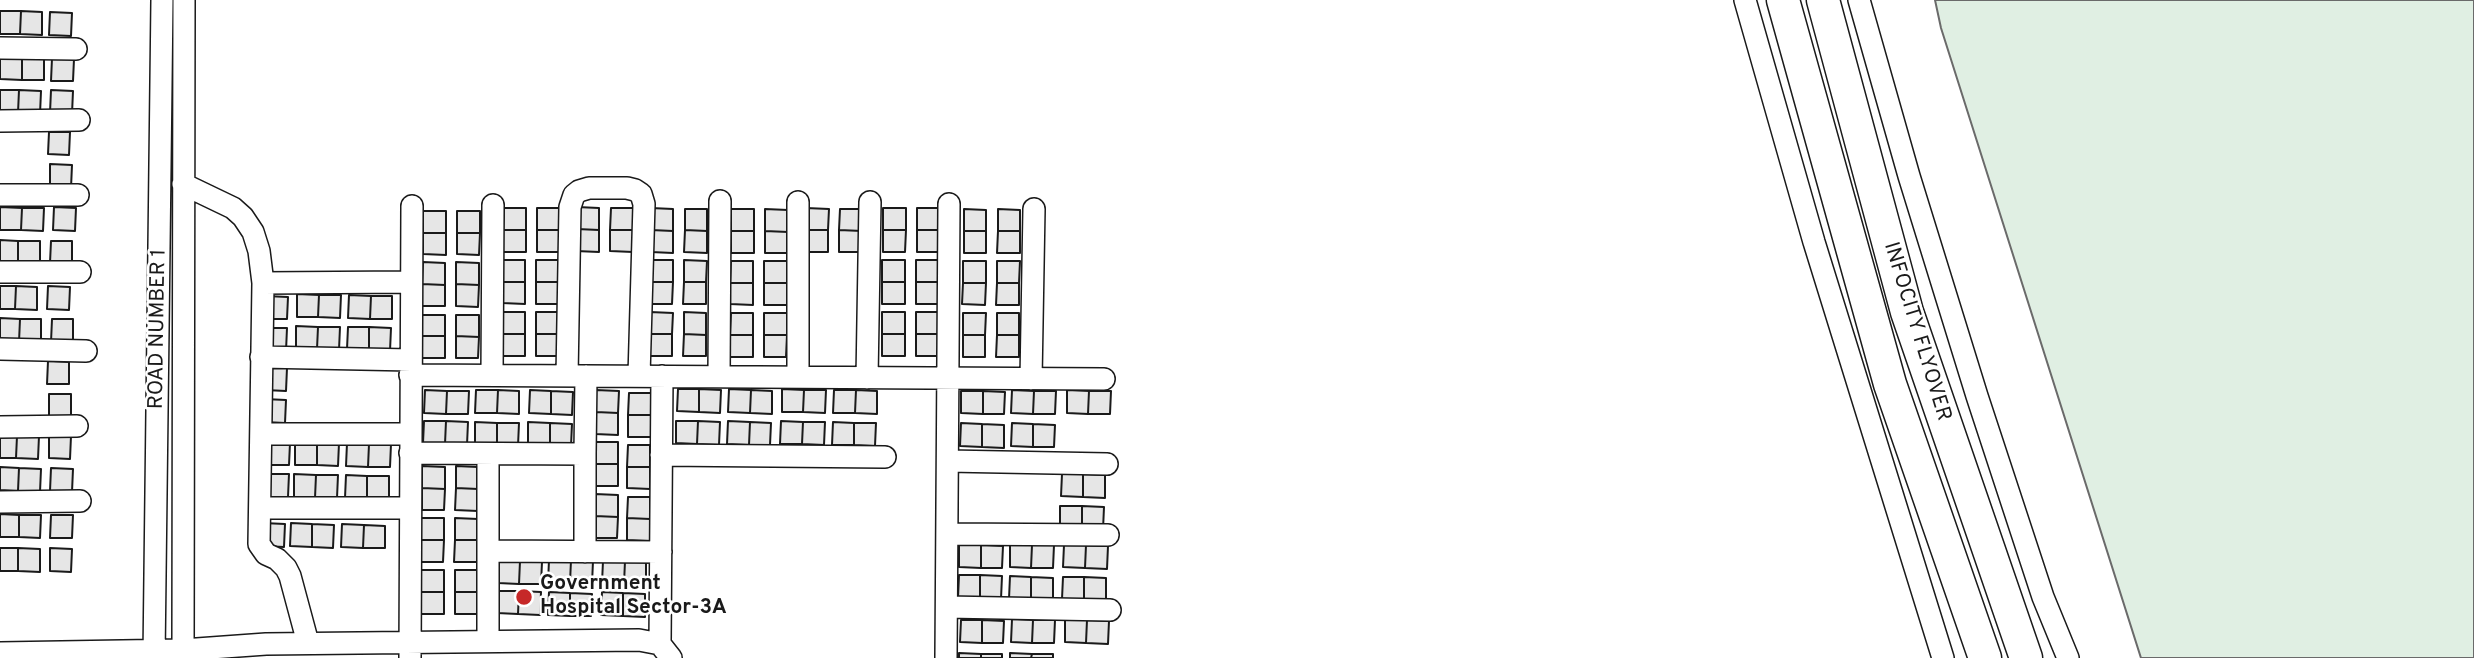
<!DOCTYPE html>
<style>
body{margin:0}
canvas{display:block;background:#fff}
</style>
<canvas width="2474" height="658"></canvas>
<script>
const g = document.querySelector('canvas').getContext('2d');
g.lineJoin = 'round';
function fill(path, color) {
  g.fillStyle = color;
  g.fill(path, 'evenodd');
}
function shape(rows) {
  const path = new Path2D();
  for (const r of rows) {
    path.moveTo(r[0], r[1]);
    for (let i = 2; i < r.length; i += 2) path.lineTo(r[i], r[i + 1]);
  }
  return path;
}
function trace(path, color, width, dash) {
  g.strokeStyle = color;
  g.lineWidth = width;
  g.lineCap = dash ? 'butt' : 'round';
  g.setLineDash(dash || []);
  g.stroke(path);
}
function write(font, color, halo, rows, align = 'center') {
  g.font = font + ' Overpass,sans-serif';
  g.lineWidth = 5;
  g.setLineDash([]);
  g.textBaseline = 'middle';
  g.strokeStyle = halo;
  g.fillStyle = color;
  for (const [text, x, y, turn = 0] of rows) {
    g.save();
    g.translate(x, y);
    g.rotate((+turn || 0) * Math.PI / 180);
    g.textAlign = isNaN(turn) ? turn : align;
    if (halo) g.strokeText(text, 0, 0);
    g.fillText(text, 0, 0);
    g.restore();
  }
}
const green = shape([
 [1935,0,2474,0,2474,658,2141,658,1941,28,1935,0]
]);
const building = shape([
 [0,11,21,11,20,34,0,34,0,11],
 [21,11,42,12,42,35,20,34,21,11],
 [50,12,72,13,71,36,49,35,50,12],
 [0,56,22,57,22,80,0,79,0,56],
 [22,57,44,58,44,80,22,80,22,57],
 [52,58,74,59,73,81,51,81,52,58],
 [0,90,19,90,18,113,0,113,0,90],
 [19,90,41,91,40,114,18,113,19,90],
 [51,90,73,91,72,114,50,113,51,90],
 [49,132,70,132,69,155,48,154,49,132],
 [50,164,72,165,71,188,50,187,50,164],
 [0,207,22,208,21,230,0,230,0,207],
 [54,207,76,208,75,231,53,230,54,207],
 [577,207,599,208,599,230,577,229,577,207],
 [22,208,44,208,43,231,21,230,22,208],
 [504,208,526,208,526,230,503,230,504,208],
 [537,208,560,208,560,230,537,230,537,208],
 [611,208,633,208,633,230,610,230,611,208],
 [651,208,673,209,673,231,651,230,651,208],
 [806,208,829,209,828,230,806,230,806,208],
 [883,208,906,208,906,230,883,230,883,208],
 [917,208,940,208,940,230,917,230,917,208],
 [685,209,707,209,707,231,685,230,685,209],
 [731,209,754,209,754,231,731,231,731,209],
 [765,209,788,210,788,232,765,231,765,209],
 [840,209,862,209,862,231,839,230,840,209],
 [964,209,986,210,986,231,964,231,964,209],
 [998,209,1020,210,1020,231,998,231,998,209],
 [423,211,446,211,446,233,423,233,423,211],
 [457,211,480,211,480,233,457,233,457,211],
 [577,229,599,230,599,252,576,251,577,229],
 [503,230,526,230,526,252,503,252,503,230],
 [537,230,560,230,560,252,537,252,537,230],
 [610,230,633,230,633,252,610,251,610,230],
 [651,230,673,231,673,253,651,252,651,230],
 [685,230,707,231,707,253,684,252,685,230],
 [806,230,828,230,828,252,805,252,806,230],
 [839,230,862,231,862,252,839,252,839,230],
 [883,230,906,230,905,252,883,252,883,230],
 [917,230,940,230,939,252,917,252,917,230],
 [731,231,754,231,754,253,731,253,731,231],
 [765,231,788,232,787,253,765,253,765,231],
 [964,231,986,231,986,253,964,253,964,231],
 [998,231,1020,231,1020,253,997,253,998,231],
 [423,233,446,233,446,255,423,254,423,233],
 [457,233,480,233,479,255,457,254,457,233],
 [0,240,18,241,18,263,0,263,0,240],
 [18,241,40,241,40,264,18,263,18,241],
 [51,241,72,241,72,264,50,263,51,241],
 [503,260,525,260,525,282,503,282,503,260],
 [536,260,559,260,559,282,536,282,536,260],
 [650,260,673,260,673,282,650,282,650,260],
 [684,260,707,261,706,282,684,282,684,260],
 [882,260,905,260,905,282,882,282,882,260],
 [916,260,939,260,939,282,916,282,916,260],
 [731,261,753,261,753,283,730,283,731,261],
 [764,261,787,261,787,283,764,283,764,261],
 [963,261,986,261,986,283,963,283,963,261],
 [997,261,1020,261,1019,283,997,283,997,261],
 [423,262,445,263,445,285,422,284,423,262],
 [456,262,479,263,479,285,456,284,456,262],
 [503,282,525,282,525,304,502,303,503,282],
 [536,282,559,282,559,304,536,304,536,282],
 [650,282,673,282,672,304,650,304,650,282],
 [684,282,706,282,706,304,683,304,684,282],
 [882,282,905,282,905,304,882,304,882,282],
 [916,282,939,282,938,304,916,304,916,282],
 [730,283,753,283,753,305,730,304,730,283],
 [764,283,787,283,787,305,764,305,764,283],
 [963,283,986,283,985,305,962,304,963,283],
 [997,283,1019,283,1019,305,996,305,997,283],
 [422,284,445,285,445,306,422,306,422,284],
 [456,284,479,285,478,307,456,306,456,284],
 [0,286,16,286,15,309,0,309,0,286],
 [16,286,37,287,37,310,15,309,16,286],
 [48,286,70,287,69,310,47,309,48,286],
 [297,294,319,295,318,317,297,317,297,294],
 [319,295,341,295,340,318,318,317,319,295],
 [349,295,371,296,370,319,348,318,349,295],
 [266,296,288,297,287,319,266,319,266,296],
 [371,296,392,296,392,319,370,319,371,296],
 [503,312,525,312,525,334,502,334,503,312],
 [536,312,559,312,559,334,536,334,536,312],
 [650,312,673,313,672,334,650,334,650,312],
 [684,312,706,313,706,335,684,334,684,312],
 [882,312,905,312,905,334,882,334,882,312],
 [916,312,939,312,939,334,916,334,916,312],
 [731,313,753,313,753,335,730,335,731,313],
 [764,313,787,313,787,335,764,335,764,313],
 [963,313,986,313,985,335,963,335,963,313],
 [997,313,1019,313,1019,335,997,335,997,313],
 [422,315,445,315,445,336,422,336,422,315],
 [456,315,479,315,479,337,456,336,456,315],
 [0,318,20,319,19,342,0,341,0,318],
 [20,319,41,319,41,342,19,342,20,319],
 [52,319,73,319,73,342,51,342,52,319],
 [296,326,318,327,317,349,296,349,296,326],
 [318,327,340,327,339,350,317,349,318,327],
 [348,327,369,327,369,350,347,349,348,327],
 [369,327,391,328,390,351,369,350,369,327],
 [265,328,287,328,286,351,264,351,265,328],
 [502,334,525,334,525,356,502,356,502,334],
 [536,334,559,334,559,356,536,356,536,334],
 [650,334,672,334,672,356,650,356,650,334],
 [684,334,706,335,706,356,683,356,684,334],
 [882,334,905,334,905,356,882,356,882,334],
 [916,334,939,334,938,356,916,356,916,334],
 [730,335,753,335,753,357,730,357,730,335],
 [764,335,787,335,786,357,764,357,764,335],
 [963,335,985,335,985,357,963,357,963,335],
 [997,335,1019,335,1019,357,996,357,997,335],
 [422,336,445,336,445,358,422,358,422,336],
 [456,336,479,337,478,358,456,358,456,336],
 [48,361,69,362,69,384,47,384,48,361],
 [266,368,287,368,286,391,265,390,266,368],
 [678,389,699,389,699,412,677,411,678,389],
 [699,389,721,390,720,413,699,412,699,389],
 [729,389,751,390,750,413,728,412,729,389],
 [782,389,804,390,803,412,782,412,782,389],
 [425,390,447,391,446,414,424,413,425,390],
 [476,390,498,390,497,413,475,413,476,390],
 [498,390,519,391,519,414,497,413,498,390],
 [530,390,551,391,551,414,529,413,530,390],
 [596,390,619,391,618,413,596,412,596,390],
 [751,390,772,391,772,414,750,413,751,390],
 [804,390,826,390,825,413,803,412,804,390],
 [834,390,856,390,855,413,833,413,834,390],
 [856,390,877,391,877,414,855,413,856,390],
 [1012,390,1034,391,1033,414,1011,413,1012,390],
 [1067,390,1089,391,1088,414,1067,413,1067,390],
 [447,391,469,391,468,414,446,414,447,391],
 [551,391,573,392,572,415,551,414,551,391],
 [961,391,983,391,983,414,961,413,961,391],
 [983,391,1005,392,1004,414,983,414,983,391],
 [1034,391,1056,391,1055,414,1033,414,1034,391],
 [1089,391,1111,391,1110,414,1088,414,1089,391],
 [629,393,651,393,651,415,628,415,629,393],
 [49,394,71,394,71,417,49,416,49,394],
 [264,399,286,400,285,423,264,422,264,399],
 [596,412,618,413,618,435,595,434,596,412],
 [628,415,651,415,651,437,628,437,628,415],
 [424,421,446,421,445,444,423,443,424,421],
 [446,421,468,422,467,445,445,444,446,421],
 [676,421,698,421,697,444,676,443,676,421],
 [698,421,720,422,719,445,697,444,698,421],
 [728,421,750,422,749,445,727,444,728,421],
 [781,421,803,422,802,444,780,444,781,421],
 [475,422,497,423,497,445,475,445,475,422],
 [528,422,550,423,550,446,528,445,528,422],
 [750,422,771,423,770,445,749,445,750,422],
 [803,422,825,422,824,445,802,444,803,422],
 [833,422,854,423,854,445,832,445,833,422],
 [497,423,519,423,518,446,497,445,497,423],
 [550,423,572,424,571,446,550,446,550,423],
 [854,423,876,423,875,446,854,445,854,423],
 [961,423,982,424,982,447,960,446,961,423],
 [1012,423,1033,424,1033,447,1011,446,1012,423],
 [982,424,1004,425,1004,448,982,447,982,424],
 [1033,424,1055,425,1054,447,1033,447,1033,424],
 [0,435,17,436,16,458,0,458,0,435],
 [17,436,39,436,38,459,16,458,17,436],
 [49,436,71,436,70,459,49,458,49,436],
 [268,442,290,443,289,465,267,465,268,442],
 [295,442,317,443,317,465,295,465,295,442],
 [595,442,618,442,618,464,595,464,595,442],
 [317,443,339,443,338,466,317,465,317,443],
 [347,443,369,444,368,467,346,466,347,443],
 [369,444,391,444,390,467,368,467,369,444],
 [628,445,650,445,650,467,627,467,628,445],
 [595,464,618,464,618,486,595,486,595,464],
 [422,466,445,467,445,489,422,488,422,466],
 [456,466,478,467,478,489,456,488,456,466],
 [0,467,19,468,18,491,0,490,0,467],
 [627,467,650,467,650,489,627,488,627,467],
 [19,468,41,469,40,492,18,491,19,468],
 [51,468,73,469,72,492,50,491,51,468],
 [267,474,289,474,288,497,266,497,267,474],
 [294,474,316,475,315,498,294,497,294,474],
 [1062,474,1083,474,1083,497,1061,496,1062,474],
 [1083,474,1105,475,1105,498,1083,497,1083,474],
 [316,475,338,475,337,498,315,498,316,475],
 [346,475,367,476,367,498,345,498,346,475],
 [367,476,389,476,389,499,367,498,367,476],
 [422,488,445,489,444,510,422,510,422,488],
 [456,488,478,489,478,511,455,510,456,488],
 [595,494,618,495,618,517,595,516,595,494],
 [628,497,650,497,650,519,627,518,628,497],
 [1060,506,1082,506,1082,529,1060,529,1060,506],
 [1082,506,1104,507,1103,530,1082,529,1082,506],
 [0,514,19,515,19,537,0,537,0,514],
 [19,515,41,515,40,538,19,537,19,515],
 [51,515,73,515,72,538,50,538,51,515],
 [595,516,618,517,617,538,594,538,595,516],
 [421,518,444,518,444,540,421,540,421,518],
 [455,518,478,519,478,540,455,540,455,518],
 [627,518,650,519,650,541,627,540,627,518],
 [263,523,285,524,284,547,263,546,263,523],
 [291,523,312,524,312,547,290,546,291,523],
 [312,524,334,525,333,548,312,547,312,524],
 [342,524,364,525,363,548,341,547,342,524],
 [364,525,385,526,385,548,363,548,364,525],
 [421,540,444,540,443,562,421,562,421,540],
 [455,540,478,540,477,562,454,562,455,540],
 [959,544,981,545,981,568,959,567,959,544],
 [1010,544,1032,545,1031,568,1010,567,1010,544],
 [981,545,1003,546,1002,568,981,568,981,545],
 [1032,545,1054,545,1053,568,1031,568,1032,545],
 [1064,545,1086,545,1085,568,1063,567,1064,545],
 [1086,545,1108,546,1107,569,1085,568,1086,545],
 [0,548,18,548,18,571,0,571,0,548],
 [18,548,40,549,40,572,18,571,18,548],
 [50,548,72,549,71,572,50,571,50,548],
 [498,560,520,561,519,584,498,583,498,560],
 [549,560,571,560,570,583,548,583,549,560],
 [571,560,593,561,592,584,570,583,571,560],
 [520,561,542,562,541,584,519,584,520,561],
 [603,561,625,561,624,584,602,583,603,561],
 [625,561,646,562,646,585,624,584,625,561],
 [421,570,444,570,444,592,421,592,421,570],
 [455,570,478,570,477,592,455,592,455,570],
 [959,575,980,575,980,598,958,598,959,575],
 [980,575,1002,576,1001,599,980,598,980,575],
 [1010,576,1031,577,1031,600,1009,599,1010,576],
 [1031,577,1053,578,1053,601,1031,600,1031,577],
 [1063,577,1084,577,1084,600,1062,599,1063,577],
 [1084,577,1106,578,1106,601,1084,600,1084,577],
 [498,591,519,591,518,614,497,613,498,591],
 [519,591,541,592,540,615,518,614,519,591],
 [421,592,444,592,444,614,421,614,421,592],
 [455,592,477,592,477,614,455,614,455,592],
 [549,592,570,593,570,616,548,615,549,592],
 [602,592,623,593,623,616,601,615,602,592],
 [570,593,592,594,591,616,570,616,570,593],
 [623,593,645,594,645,617,623,616,623,593],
 [1012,619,1033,620,1032,643,1011,642,1012,619],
 [961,620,982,620,982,643,960,642,961,620],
 [982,620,1004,621,1003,643,982,643,982,620],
 [1033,620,1055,620,1054,643,1032,643,1033,620],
 [1065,620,1087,620,1086,643,1065,642,1065,620],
 [1087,620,1109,621,1108,644,1086,643,1087,620],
 [959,653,981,654,981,658,959,658,959,653],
 [1010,653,1032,654,1031,658,1010,658,1010,653],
 [981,654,1002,654,1002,658,981,658,981,654],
 [1032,654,1053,654,1053,658,1031,658,1032,654]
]);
const minor = shape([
 [1745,0,1814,242,1943,658],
 [1859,0,1909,176,1977,396,2043,597,2068,658],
 [0,48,76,49],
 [0,121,79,120],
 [183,184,233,208,243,217,253,232,259,251,263,283,259,544,266,554,277,559,286,568,290,576,308,643],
 [0,195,78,195],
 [0,272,80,272],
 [263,283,411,282],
 [0,349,86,351],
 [261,357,411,360],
 [410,375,1104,379],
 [492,375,493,205],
 [567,376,570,207,574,195,579,191,589,188,627,188,635,190,641,194,644,204,639,376],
 [719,377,720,201],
 [798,377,798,202],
 [867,378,870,202],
 [1031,379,1034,209],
 [0,427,77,426],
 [261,434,410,434],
 [410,453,585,454,586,376],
 [661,455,885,457],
 [948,461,1107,464],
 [0,502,80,501],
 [260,508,410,508],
 [947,534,1108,535],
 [488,551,661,552],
 [585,552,585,454],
 [947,607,1110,610],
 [488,641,488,454],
 [660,644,662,376],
 [0,653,183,650,266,644,639,640,660,644,671,658],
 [154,658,162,0],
 [183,658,184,0],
 [410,658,412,206],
 [946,658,949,204]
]);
const highway = shape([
 [1783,0,1890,384,1985,658],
 [1823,0,1907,312,2026,658]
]);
const markers = [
 [524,597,9,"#c62828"]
];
const streetNames = [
 ["ROAD NUMBER 1",159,329,-89],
 ["INFOCITY FLYOVER",1916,332,73]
];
const poiNames = [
 ["Government",540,585],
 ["Hospital Sector-3A",540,609]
];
fill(green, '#e0efe3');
trace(green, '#6a6a6a', 2);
fill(building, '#e6e6e6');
trace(building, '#1a1a1a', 2);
trace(minor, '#1a1a1a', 24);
trace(highway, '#1a1a1a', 35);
trace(minor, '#fff', 21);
trace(highway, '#fff', 32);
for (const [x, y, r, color] of markers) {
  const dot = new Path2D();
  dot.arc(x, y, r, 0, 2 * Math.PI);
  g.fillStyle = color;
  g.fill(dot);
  trace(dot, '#fff', 2.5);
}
write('21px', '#1a1a1a', '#fff', streetNames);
write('bold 21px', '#1a1a1a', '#fff', poiNames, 'left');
</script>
